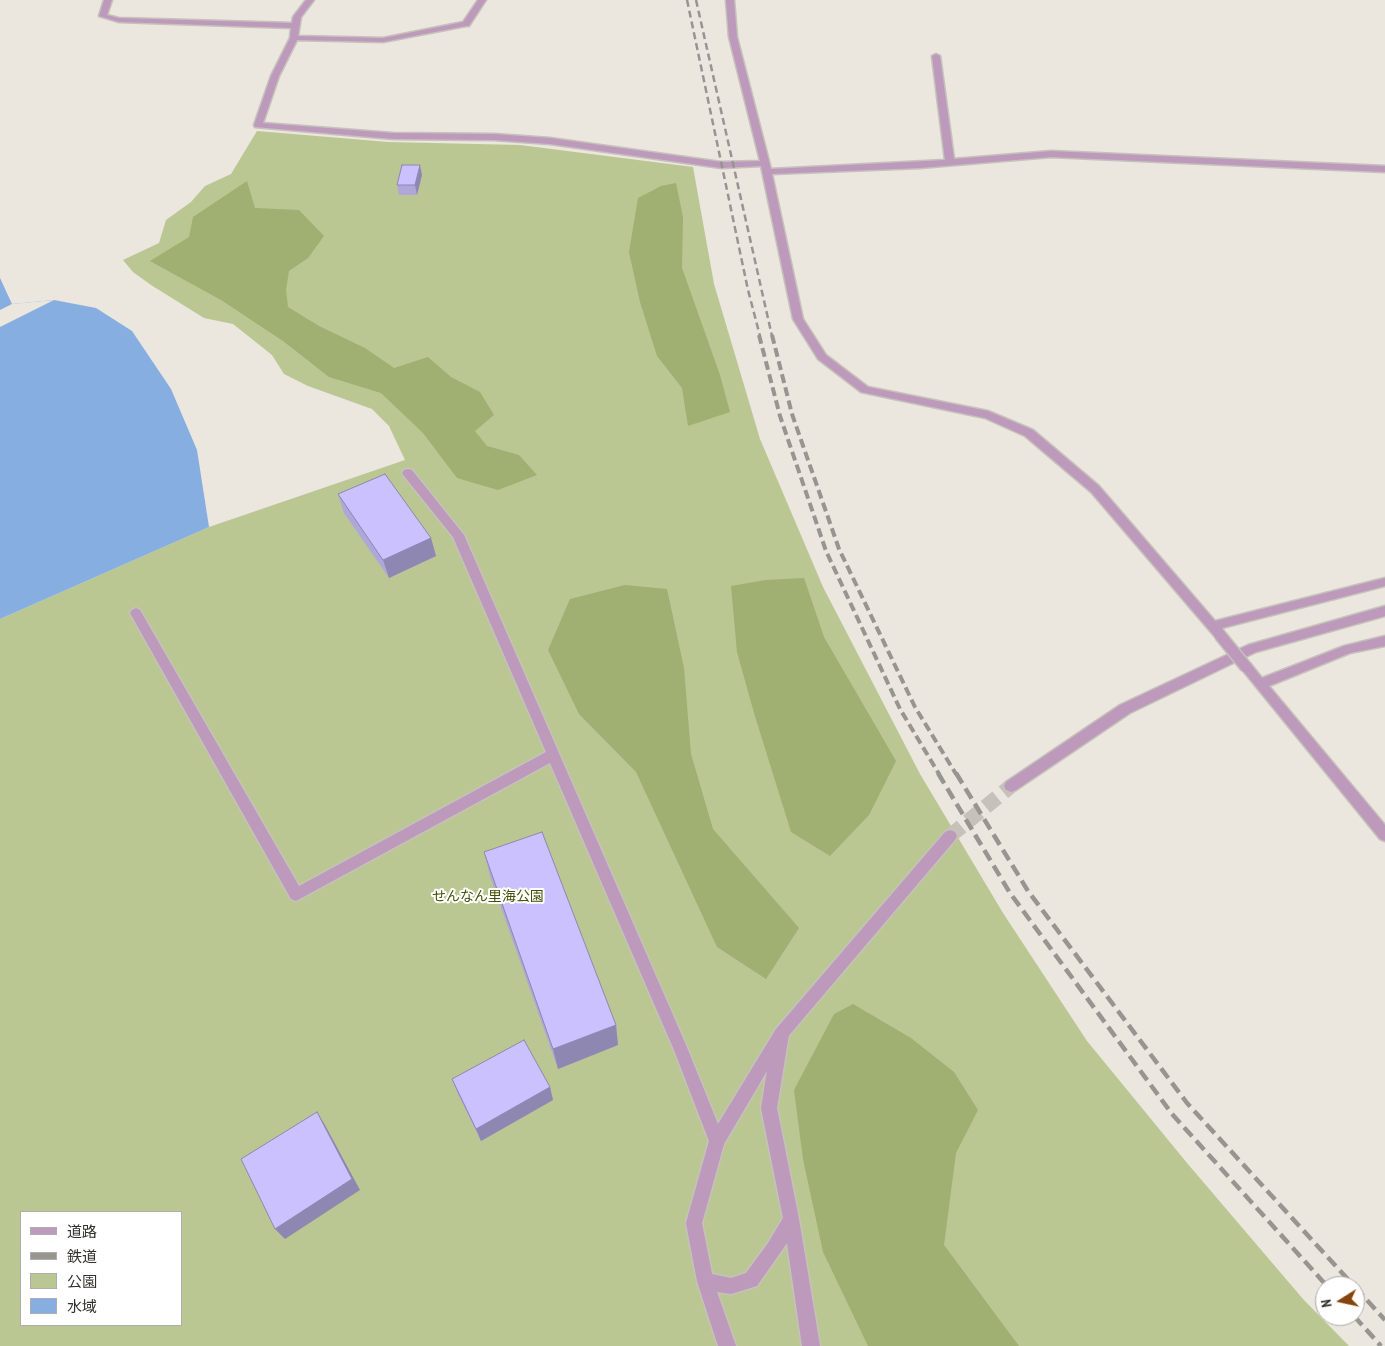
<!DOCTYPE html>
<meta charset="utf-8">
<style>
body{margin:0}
#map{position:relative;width:1385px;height:1346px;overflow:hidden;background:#ebe6de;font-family:"PT Sans Narrow","Noto Sans JP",sans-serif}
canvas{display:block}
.legend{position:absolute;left:20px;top:1211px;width:162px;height:115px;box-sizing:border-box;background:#fff;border:1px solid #aeadac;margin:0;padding:6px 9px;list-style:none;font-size:15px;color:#34322f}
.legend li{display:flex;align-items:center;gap:10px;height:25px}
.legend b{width:25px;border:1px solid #aeadac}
.north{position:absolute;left:1315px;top:1276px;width:50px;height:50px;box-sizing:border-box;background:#fff;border:1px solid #aeadac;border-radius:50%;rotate:260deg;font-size:14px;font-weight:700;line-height:20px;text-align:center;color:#34322f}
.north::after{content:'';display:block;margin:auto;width:18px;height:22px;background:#84440b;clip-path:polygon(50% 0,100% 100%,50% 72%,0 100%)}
</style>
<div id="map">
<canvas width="1385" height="1346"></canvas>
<ul class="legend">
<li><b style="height:6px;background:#bd99bc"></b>道路</li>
<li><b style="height:6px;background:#98958f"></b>鉄道</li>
<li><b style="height:14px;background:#bac792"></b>公園</li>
<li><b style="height:14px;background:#87aee0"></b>水域</li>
</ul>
<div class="north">N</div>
</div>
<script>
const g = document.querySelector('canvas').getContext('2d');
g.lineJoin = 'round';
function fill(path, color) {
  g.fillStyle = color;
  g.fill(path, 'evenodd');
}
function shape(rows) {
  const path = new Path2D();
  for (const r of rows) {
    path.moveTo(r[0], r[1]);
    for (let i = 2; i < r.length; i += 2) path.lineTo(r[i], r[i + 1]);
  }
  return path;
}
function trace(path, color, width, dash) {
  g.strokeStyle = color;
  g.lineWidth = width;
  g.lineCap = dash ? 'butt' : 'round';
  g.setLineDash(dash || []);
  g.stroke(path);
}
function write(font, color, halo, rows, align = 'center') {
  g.font = font + ' "PT Sans Narrow","Noto Sans JP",sans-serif';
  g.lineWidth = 4;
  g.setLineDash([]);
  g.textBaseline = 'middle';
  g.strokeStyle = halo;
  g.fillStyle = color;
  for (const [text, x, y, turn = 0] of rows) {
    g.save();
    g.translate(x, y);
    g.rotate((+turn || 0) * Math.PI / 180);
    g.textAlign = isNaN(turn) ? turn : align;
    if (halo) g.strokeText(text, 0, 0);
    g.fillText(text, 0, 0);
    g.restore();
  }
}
const green = shape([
 [257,131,388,142,520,145,693,167,714,284,760,439,823,587,920,774,1003,913,1087,1041,1187,1163,1303,1299,1349,1346,0,1346,0,619,209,527,405,460,389,426,372,409,308,386,284,374,272,355,233,324,204,318,151,285,133,272,123,260,159,243,166,220,191,202,205,186,231,174],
 [21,1212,181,1212,181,1325,21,1325]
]);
const forest = shape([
 [247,181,255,208,299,210,324,236,308,258,289,271,286,290,288,307,319,326,365,348,394,368,428,357,451,377,480,392,494,415,475,431,487,446,519,455,537,475,498,490,457,478,423,433,381,393,329,377,283,341,221,300,150,261,189,237,193,217],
 [676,183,683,217,682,268,720,375,730,412,688,426,682,388,657,356,640,302,629,252,638,198,661,186],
 [804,578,824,637,896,761,869,815,830,856,791,832,754,713,737,652,731,586,766,580],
 [625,585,667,589,684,668,691,754,713,829,799,928,766,979,717,947,636,772,579,714,548,650,570,599],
 [853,1004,911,1038,954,1072,978,1110,956,1153,944,1245,1019,1346,868,1346,823,1252,803,1159,794,1090,834,1014]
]);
const water = shape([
 [0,278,12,304,54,300,96,308,132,331,171,389,197,450,209,527,0,619]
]);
const pier = shape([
 [54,300,0,327,0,310,12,304]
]);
const tertiaryTunnel = shape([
 [950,836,1011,786]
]);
const service = shape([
 [408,469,412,470,464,535,686,1045,718,1124,776,1029,781,1027,786,1029,789,1034,777,1108,799,1219,820,1346,802,1346,787,1243,757,1286,731,1294,717,1292,736,1346,718,1346,697,1281,686,1223,709,1141,674,1050,550,763,296,901,291,899,130,613,132,610,136,608,140,610,299,886,546,752,453,537,404,476,402,473,404,470,408,469],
 [767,1071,761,1108,783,1218,768,1243,746,1273,731,1278,712,1274,702,1223,724,1144,767,1071]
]);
const minor = shape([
 [104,0,112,0,107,15,119,18,292,23,293,17,306,0,314,0,301,17,298,36,383,38,463,22,478,0,486,0,469,26,466,26,383,42,297,40,279,76,263,123,393,133,494,134,550,138,721,162,760,161,729,37,726,0,734,0,737,37,771,169,945,160,932,56,936,54,940,56,954,159,1051,151,1385,166,1385,172,1051,157,920,168,772,174,803,319,826,355,868,387,988,411,1033,430,1099,486,1215,621,1385,578,1385,586,1222,628,1226,635,1224,638,1216,638,1091,492,1025,436,985,418,861,392,818,359,793,319,761,166,721,168,550,144,494,140,393,139,255,127,254,125,271,76,290,38,291,28,119,22,99,16,104,0],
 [1385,636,1385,646,1350,653,1269,686,1385,825,1385,841,1380,839,1240,667,1242,663,1250,663,1262,678,1344,646,1385,636]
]);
const tertiary = shape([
 [1385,606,1385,616,1256,652,1130,713,1016,790,1011,792,1006,790,1004,786,1006,782,1120,705,1248,645,1385,606],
 [950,830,955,832,957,836,955,840,786,1039,781,1041,776,1039,773,1034,776,1029,945,832,950,830]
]);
const railFar2 = shape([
 [687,0,748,290,760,336],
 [696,0,772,336]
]);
const railFar1 = shape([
 [759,335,780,416,826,551,900,709,939,774],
 [772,335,792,414,839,549,915,707,956,774]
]);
const rail = shape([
 [938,773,1010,893,1172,1114,1327,1286],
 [956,773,1028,891,1187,1103,1354,1286],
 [1355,1287,1385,1320],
 [1354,1316,1381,1346]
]);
const minorBridge = shape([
 [1220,635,1246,667]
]);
const wall = shape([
 [422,175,417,195,399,195,397,185],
 [338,494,431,538,436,556,389,578,344,513],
 [484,852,616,1025,618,1045,558,1069,490,876],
 [452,1079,550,1087,553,1100,481,1141,457,1092]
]);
const shadedWall = shape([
 [420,165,422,175,417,195,415,185],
 [431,538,436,556,389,578,383,560],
 [616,1025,618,1045,558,1069,553,1049],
 [550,1087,553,1100,481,1141,476,1129],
 [317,1112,325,1125,360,1190,285,1239,275,1229]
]);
const building = shape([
 [402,165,420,165,415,185,397,185,402,165],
 [385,474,431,538,383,560,338,494,385,474],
 [542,832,616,1025,553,1049,484,852,542,832],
 [524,1040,550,1087,476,1129,452,1079,524,1040],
 [317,1112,352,1179,275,1229,241,1159,317,1112]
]);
const parkNames = [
 ["せんなん里海公園",488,897]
];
fill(green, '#bac792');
fill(forest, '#a0af72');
fill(water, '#87aee0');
fill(pier, '#ebe6de');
trace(tertiaryTunnel, '#c6c2bb', 15, [15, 8]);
trace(service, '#c6c2bb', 3);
trace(minor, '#c6c2bb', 3);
trace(tertiary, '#c6c2bb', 3);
fill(service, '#bd99bc');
fill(minor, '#bd99bc');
fill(tertiary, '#bd99bc');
trace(railFar2, '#98958f', 2.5, [7, 4]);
trace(railFar1, '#98958f', 4, [9, 4.5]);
trace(rail, '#98958f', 4.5, [12, 6]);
trace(minorBridge, '#c6c2bb', 14, []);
trace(minorBridge, '#bd99bc', 11);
fill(wall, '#afa6da');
fill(shadedWall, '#8e87b2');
fill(building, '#cbc1fe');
trace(building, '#8e87b2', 1);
write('14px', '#455109', '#fff', parkNames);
</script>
